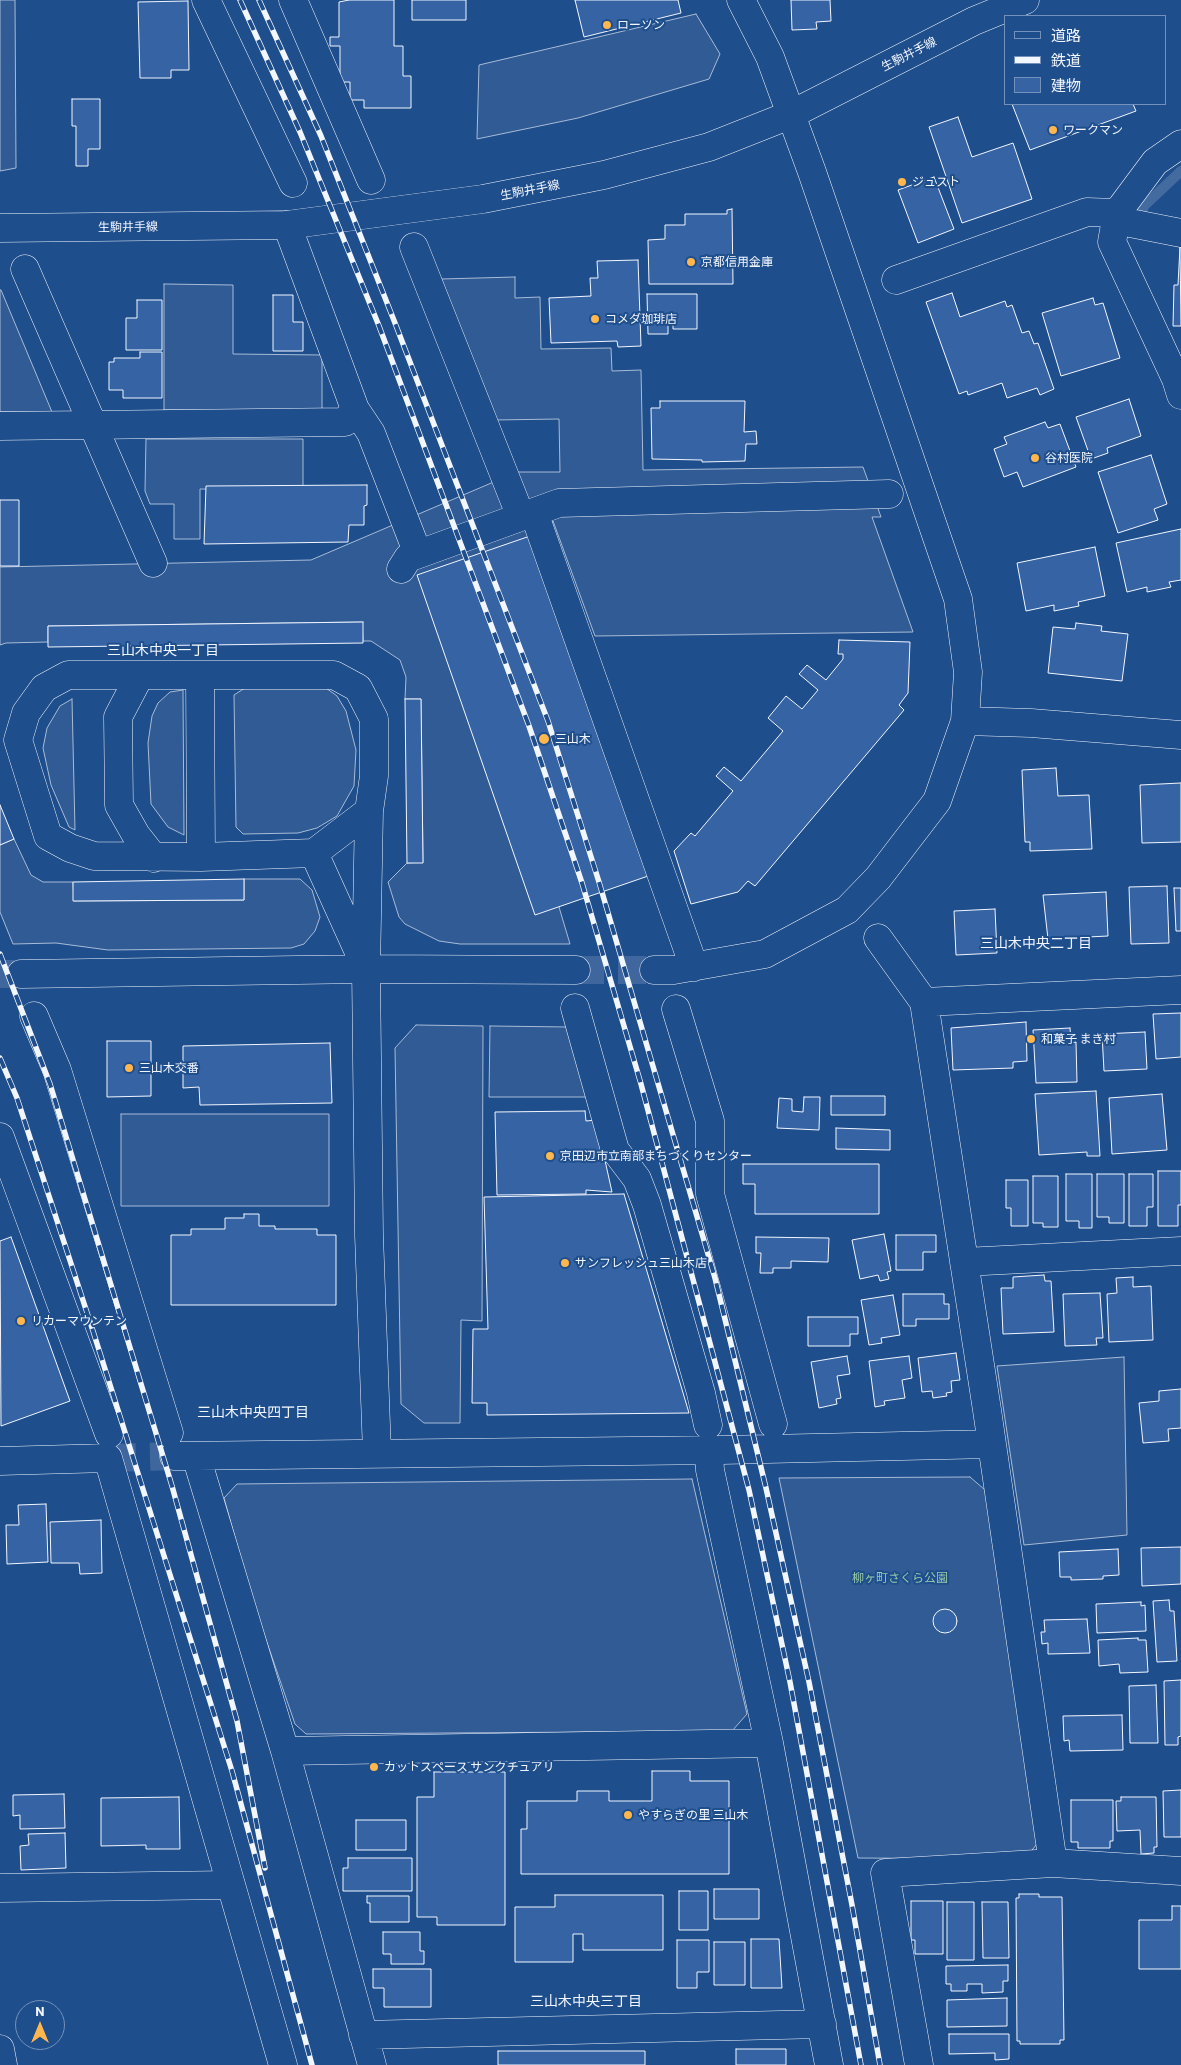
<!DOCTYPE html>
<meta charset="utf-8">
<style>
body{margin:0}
#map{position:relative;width:1181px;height:2065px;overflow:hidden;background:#1f4e8c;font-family:Barlow,"Noto Sans JP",sans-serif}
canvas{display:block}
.legend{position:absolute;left:1004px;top:15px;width:162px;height:90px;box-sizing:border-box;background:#1f4e8c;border:1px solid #7391ba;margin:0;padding:6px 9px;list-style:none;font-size:15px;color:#f2f6ff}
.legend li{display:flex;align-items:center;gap:10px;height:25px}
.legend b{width:25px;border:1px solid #7391ba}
.north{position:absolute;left:15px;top:2000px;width:50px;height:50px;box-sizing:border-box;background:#1f4e8c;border:1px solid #7391ba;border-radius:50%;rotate:0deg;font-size:14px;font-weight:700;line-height:20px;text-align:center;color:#f2f6ff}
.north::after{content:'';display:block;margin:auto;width:18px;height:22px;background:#ffb74d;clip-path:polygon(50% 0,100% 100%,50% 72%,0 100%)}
</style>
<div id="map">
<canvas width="1181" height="2065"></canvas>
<ul class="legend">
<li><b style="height:6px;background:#1f4e8c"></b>道路</li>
<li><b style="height:6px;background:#f2f6ff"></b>鉄道</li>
<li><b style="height:14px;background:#3563a3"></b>建物</li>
</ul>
<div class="north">N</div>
</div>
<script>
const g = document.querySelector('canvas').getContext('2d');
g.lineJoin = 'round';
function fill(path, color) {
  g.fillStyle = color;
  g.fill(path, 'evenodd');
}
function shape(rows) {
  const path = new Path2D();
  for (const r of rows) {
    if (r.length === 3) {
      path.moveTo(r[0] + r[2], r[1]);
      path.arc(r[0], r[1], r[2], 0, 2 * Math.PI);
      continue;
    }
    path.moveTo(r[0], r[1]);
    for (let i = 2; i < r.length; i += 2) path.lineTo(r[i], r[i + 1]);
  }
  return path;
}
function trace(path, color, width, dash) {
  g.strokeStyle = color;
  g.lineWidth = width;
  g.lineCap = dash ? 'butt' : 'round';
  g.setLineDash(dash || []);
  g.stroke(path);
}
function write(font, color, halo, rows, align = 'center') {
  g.font = font + ' Barlow,"Noto Sans JP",sans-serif';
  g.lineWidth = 4;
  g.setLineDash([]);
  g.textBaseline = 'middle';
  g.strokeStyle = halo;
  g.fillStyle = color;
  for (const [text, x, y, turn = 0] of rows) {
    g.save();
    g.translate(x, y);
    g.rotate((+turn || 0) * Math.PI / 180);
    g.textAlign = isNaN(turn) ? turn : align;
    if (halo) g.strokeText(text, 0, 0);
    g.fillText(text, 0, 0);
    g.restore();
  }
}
const built = shape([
 [0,0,15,0,16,168,0,171,0,0],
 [696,14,720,54,709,79,578,118,477,139,479,65,696,14],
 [515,277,515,298,540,297,541,349,611,348,612,371,641,370,643,470,863,467,881,517,872,517,913,632,595,636,553,521,533,535,559,907,570,944,460,944,439,941,405,924,399,917,388,882,407,863,423,862,421,699,405,699,406,677,400,660,371,641,363,641,362,622,48,626,48,642,6,643,0,645,0,567,311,560,517,472,560,472,559,419,494,420,441,279,515,277],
 [164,284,233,285,233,354,322,355,322,411,164,410,164,284],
 [0,290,1,290,52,412,0,412,0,290],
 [146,439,303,439,303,490,200,489,200,539,174,539,174,504,150,504,145,491,146,439],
 [245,688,326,688,337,696,346,711,356,750,354,786,337,816,317,828,298,833,243,834,236,827,234,695,245,688],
 [183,690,184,835,168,827,151,804,148,743,152,716,158,703,170,692,183,690],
 [72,699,75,830,69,827,51,785,43,748,47,728,60,706,72,699],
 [14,839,31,875,43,882,73,882,74,901,244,900,244,879,300,879,312,890,320,917,315,931,304,944,291,948,108,950,56,943,13,944,0,912,0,845,14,839],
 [416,1025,483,1026,482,1321,461,1320,460,1423,424,1423,401,1404,395,1048,416,1025],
 [490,1026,569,1027,590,1097,489,1097,490,1026],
 [121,1114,329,1114,329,1206,121,1206,121,1114],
 [1124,1357,1127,1535,1024,1545,997,1366,1124,1357],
 [970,1477,985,1490,1040,1840,1025,1859,858,1858,779,1478,970,1477],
 [692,1479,747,1714,732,1731,306,1734,295,1724,253,1602,224,1498,237,1484,692,1479]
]);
const stream = shape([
 [1138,223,1144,206,1181,171]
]);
const building = shape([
 [349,0,394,0,394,46,403,46,403,76,411,76,411,108,364,108,364,100,350,100,350,82,340,82,340,46,330,46,330,37,339,37,339,2,349,0],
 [412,0,466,0,466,20,412,20,412,0],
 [575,0,678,0,681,13,584,37,575,0],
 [791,0,830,0,831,21,816,22,817,29,792,30,791,0],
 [188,1,189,70,171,70,171,78,140,78,138,2,188,1],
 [72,99,100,99,100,149,88,149,88,166,76,166,76,126,72,126,72,99],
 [1012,104,1133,104,1136,111,1030,150,1012,104],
 [958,117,972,157,1013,143,1032,199,962,223,929,127,958,117],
 [934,177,954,229,918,243,898,190,934,177],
 [732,209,733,284,649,284,648,240,665,239,665,225,685,225,685,214,727,214,727,210,732,209],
 [1180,247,1181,326,1173,326,1174,285,1178,285,1180,247],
 [638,260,641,346,618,347,617,341,551,343,549,298,591,296,590,278,598,278,597,261,638,260],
 [952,293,960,317,1005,301,1007,307,1012,305,1022,333,1029,331,1034,344,1038,343,1054,389,1040,395,1037,388,1007,398,1002,383,968,395,967,391,959,394,926,302,952,293],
 [647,294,697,294,697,329,673,329,673,324,668,324,668,334,648,334,647,294],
 [273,295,293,295,293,322,303,322,303,351,273,351,273,295],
 [1093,298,1095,305,1103,303,1120,358,1061,376,1042,313,1093,298],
 [137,300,162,300,162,350,126,350,126,318,137,318,137,300],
 [140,352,162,352,162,398,123,398,123,390,109,390,109,362,114,362,114,358,140,358,140,352],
 [1129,399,1141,436,1107,448,1108,453,1091,459,1076,417,1129,399],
 [660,401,745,401,744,432,756,431,757,444,746,444,745,461,702,462,702,460,652,459,651,408,660,408,660,401],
 [1045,422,1048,428,1060,424,1076,467,1023,487,1017,472,1004,477,994,449,1007,444,1004,437,1045,422],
 [1151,455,1167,504,1154,509,1158,520,1118,533,1098,472,1151,455],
 [367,485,367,505,364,506,364,525,349,525,348,542,204,544,206,486,367,485],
 [0,500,19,500,19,566,0,566,0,500],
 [1181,529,1181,580,1169,582,1171,587,1147,592,1147,587,1127,592,1116,543,1181,529],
 [533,535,651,875,535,915,417,575,533,535],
 [1095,547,1105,596,1078,602,1079,606,1054,611,1054,605,1026,611,1017,563,1095,547],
 [363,622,363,643,48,647,48,626,363,622],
 [1076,623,1102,626,1101,631,1128,634,1122,681,1048,673,1053,627,1075,629,1076,623],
 [839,640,910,642,908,693,899,705,904,710,755,886,748,881,738,892,691,904,674,851,691,833,695,836,733,791,716,776,724,767,741,781,783,731,768,718,786,696,802,709,818,690,799,674,807,665,826,680,843,659,843,654,838,654,839,640],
 [405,699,421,699,423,863,407,863,405,699],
 [1056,768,1058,796,1089,795,1092,849,1030,851,1030,842,1025,842,1022,770,1056,768],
 [1181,783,1181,842,1142,843,1140,785,1181,783],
 [0,805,14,839,0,845,0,805],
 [244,879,244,900,73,901,73,882,244,879],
 [1167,886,1169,943,1131,944,1129,887,1167,886],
 [1174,888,1181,888,1181,931,1176,931,1174,888],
 [1106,892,1108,936,1048,939,1043,895,1106,892],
 [995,909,997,953,956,955,954,911,995,909],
 [1181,1013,1181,1057,1156,1059,1153,1014,1181,1013],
 [1026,1022,1027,1061,1013,1062,1013,1068,953,1070,951,1028,1026,1022],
 [1070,1028,1071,1043,1076,1042,1077,1082,1036,1083,1033,1030,1070,1028],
 [1145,1032,1147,1069,1104,1071,1102,1034,1145,1032],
 [107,1041,151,1041,151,1096,107,1097,107,1041],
 [330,1043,332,1103,200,1105,199,1087,183,1088,183,1046,330,1043],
 [1096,1091,1100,1156,1087,1156,1087,1152,1039,1155,1035,1094,1096,1091],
 [1162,1094,1167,1150,1112,1154,1109,1098,1162,1094],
 [831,1096,885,1096,885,1115,831,1115,831,1096],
 [804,1097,820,1097,819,1130,777,1128,779,1098,792,1099,792,1111,803,1112,804,1097],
 [585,1111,586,1121,596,1120,612,1192,586,1190,586,1194,497,1195,495,1112,585,1111],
 [836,1128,890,1130,890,1150,836,1149,836,1128],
 [743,1164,879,1164,879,1214,755,1214,755,1184,743,1184,743,1164],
 [1158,1171,1181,1171,1181,1205,1178,1205,1178,1226,1158,1226,1158,1171],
 [1066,1174,1092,1174,1092,1228,1079,1228,1079,1221,1066,1221,1066,1174],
 [1097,1174,1124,1174,1124,1223,1109,1223,1109,1217,1097,1217,1097,1174],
 [1129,1174,1153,1174,1153,1207,1147,1207,1147,1226,1129,1226,1129,1174],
 [1033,1176,1058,1176,1058,1227,1043,1227,1043,1223,1033,1223,1033,1176],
 [1006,1180,1028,1180,1028,1226,1011,1226,1011,1208,1006,1208,1006,1180],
 [624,1194,689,1413,487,1415,487,1403,472,1403,473,1329,488,1329,484,1197,624,1194],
 [244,1214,259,1214,259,1226,275,1226,275,1229,317,1229,317,1235,336,1235,336,1305,171,1305,171,1235,191,1235,191,1229,225,1229,225,1218,244,1218,244,1214],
 [884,1234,891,1271,887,1272,889,1279,880,1281,878,1275,860,1279,852,1240,884,1234],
 [896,1235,936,1235,936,1252,923,1252,923,1270,896,1270,896,1235],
 [11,1237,70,1401,1,1426,0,1241,11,1237],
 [756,1237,829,1238,828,1262,791,1261,791,1268,773,1268,773,1273,760,1273,761,1253,756,1253,756,1237],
 [1044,1275,1045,1281,1051,1281,1054,1332,1003,1334,1001,1288,1013,1288,1013,1277,1044,1275],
 [1133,1277,1133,1287,1151,1286,1153,1340,1109,1342,1107,1294,1117,1293,1116,1278,1133,1277],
 [1100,1293,1103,1338,1096,1338,1097,1345,1065,1346,1063,1294,1100,1293],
 [903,1294,944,1294,944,1304,949,1304,949,1319,916,1319,916,1326,903,1326,903,1294],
 [893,1295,900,1335,881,1338,882,1343,869,1345,861,1300,893,1295],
 [808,1317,858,1317,858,1334,850,1334,850,1346,808,1346,808,1317],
 [956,1353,960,1380,951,1381,952,1392,946,1393,947,1396,933,1398,932,1391,922,1392,918,1358,956,1353],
 [847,1356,850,1374,837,1376,841,1398,836,1399,837,1404,819,1408,811,1362,847,1356],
 [909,1356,912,1378,902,1380,905,1398,884,1401,885,1405,875,1407,869,1361,909,1356],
 [1181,1389,1181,1428,1168,1429,1169,1441,1143,1443,1139,1403,1159,1401,1159,1391,1181,1389],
 [46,1504,48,1562,7,1564,6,1525,19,1525,18,1505,46,1504],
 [101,1520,102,1573,80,1574,79,1563,51,1563,50,1522,101,1520],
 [1181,1547,1181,1584,1142,1586,1141,1548,1181,1547],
 [1118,1549,1119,1575,1103,1576,1103,1579,1071,1580,1071,1577,1060,1577,1059,1552,1118,1549],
 [1169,1600,1170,1611,1174,1611,1177,1661,1157,1662,1153,1601,1169,1600],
 [1141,1602,1141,1606,1145,1605,1146,1631,1097,1633,1096,1604,1141,1602],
 [945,1621,12],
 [1087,1619,1090,1653,1048,1654,1048,1643,1042,1644,1041,1632,1045,1632,1044,1620,1087,1619],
 [1138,1638,1138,1640,1146,1640,1148,1672,1120,1673,1119,1664,1099,1666,1098,1640,1138,1638],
 [1181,1680,1181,1736,1178,1737,1178,1745,1165,1745,1164,1681,1181,1680],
 [1156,1685,1158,1743,1130,1743,1129,1686,1156,1685],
 [1122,1715,1123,1750,1070,1751,1069,1740,1064,1741,1063,1716,1122,1715],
 [652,1771,690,1771,690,1781,729,1781,729,1874,521,1874,521,1829,527,1829,527,1801,577,1801,577,1791,609,1791,609,1801,652,1801,652,1771],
 [434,1772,505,1772,505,1925,437,1925,437,1917,417,1917,417,1797,434,1797,434,1772],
 [1181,1790,1181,1837,1164,1837,1163,1791,1181,1790],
 [64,1794,65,1828,20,1829,20,1815,13,1816,13,1795,64,1794],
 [179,1797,180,1849,146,1849,146,1845,101,1846,101,1798,179,1797],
 [1121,1797,1156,1797,1157,1847,1154,1847,1154,1853,1141,1854,1140,1830,1117,1831,1116,1801,1121,1801,1121,1797],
 [1071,1800,1113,1800,1113,1841,1110,1841,1110,1848,1078,1848,1078,1842,1071,1842,1071,1800],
 [356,1820,406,1820,406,1850,356,1850,356,1820],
 [65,1833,66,1868,21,1870,20,1846,29,1845,28,1834,65,1833],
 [348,1858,412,1858,412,1891,343,1891,343,1868,348,1868,348,1858],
 [714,1889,759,1889,759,1919,714,1919,714,1889],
 [679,1891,708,1891,708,1930,679,1930,679,1891],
 [1019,1894,1039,1894,1039,1897,1062,1897,1064,2040,1060,2040,1060,2044,1020,2044,1020,2041,1017,2041,1016,1898,1019,1898,1019,1894],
 [555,1895,663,1895,663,1950,583,1950,583,1934,573,1934,573,1962,515,1962,515,1907,555,1907,555,1895],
 [367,1896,409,1896,409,1922,370,1922,370,1903,367,1903,367,1896],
 [911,1901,943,1901,943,1954,915,1954,915,1940,911,1940,911,1901],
 [947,1902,974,1902,974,1960,947,1960,947,1902],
 [982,1902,1008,1902,1009,1958,983,1958,982,1902],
 [1172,1906,1181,1906,1181,1969,1139,1969,1139,1920,1172,1920,1172,1906],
 [383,1932,420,1932,420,1951,424,1951,424,1964,391,1964,391,1954,383,1954,383,1932],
 [751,1939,779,1939,782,1988,751,1988,751,1939],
 [677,1940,709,1940,709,1972,697,1972,697,1988,677,1988,677,1940],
 [714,1942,745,1942,745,1985,714,1985,714,1942],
 [1008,1965,1008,1981,1003,1981,1003,1992,982,1993,982,1984,967,1984,967,1991,951,1991,951,1984,946,1984,946,1966,1008,1965],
 [373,1969,431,1969,431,2007,384,2007,384,1988,373,1988,373,1969],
 [1007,1998,1007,2026,947,2027,947,2000,1007,1998],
 [949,2034,1009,2034,1009,2059,995,2060,995,2053,949,2054,949,2034],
 [736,2049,786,2049,786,2065,736,2065,736,2049],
 [498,2051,645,2051,645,2065,498,2065,498,2051]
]);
const minorTunnel = shape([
 [576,970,654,970],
 [0,974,21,974],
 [108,1458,174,1456]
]);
const minor = shape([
 [206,0,293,183],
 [293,0,371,180],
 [1181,144,1155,162,1117,213,1112,242,1176,379,1181,395],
 [414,247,521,517],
 [25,269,153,563],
 [896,280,1087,212,1117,213,1130,223,1181,233],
 [355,409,371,433,418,554],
 [0,426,345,422,355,409,287,225],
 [534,513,694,967],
 [401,569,408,558,559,503,889,494],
 [140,675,118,717,119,805,136,835,154,858],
 [200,675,201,857],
 [965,721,1031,723,1181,735],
 [369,811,314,853,201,857,94,856,70,848,48,836,18,740,26,713,44,688,68,675,334,675,358,688,374,719,374,776,369,811,366,969,369,1235,377,1453],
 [314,853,363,961],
 [878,938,924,1002,987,1410,1053,1863,1181,1871],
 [654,970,674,970,765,954,847,910,878,878,937,801,965,721,968,672,958,599,812,172,770,57,741,0],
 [21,974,366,969,576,970],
 [924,1002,1181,990],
 [575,1008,615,1150,637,1179,647,1205,701,1393,708,1425],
 [676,1009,710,1121,710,1194,773,1424],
 [34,1016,57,1070,169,1433],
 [0,1137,109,1434],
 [964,1262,1181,1251],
 [709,1450,710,1470,769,1743],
 [174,1456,722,1450,992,1444],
 [196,1456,285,1751,769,1743,829,2065],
 [0,1461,108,1458,283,2065],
 [285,1751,372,2065],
 [0,1888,231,1885],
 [363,2035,822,2024],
 [0,2049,3,2065],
 [919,2065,885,1873,1053,1863]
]);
const major = shape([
 [0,228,287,225,483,199,604,175,709,147,790,115,974,21,1025,0]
]);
const rail = shape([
 [240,0,300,132,379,326,529,726,582,883,641,1084,749,1490,790,1682,861,2065],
 [259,0,321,136,395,323,548,721,599,882,715,1278,766,1488,809,1682,852,1905,880,2065],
 [0,954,50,1084,172,1486,237,1721,265,1868],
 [0,1058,17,1098,93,1331,232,1771,312,2065]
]);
const markers = [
 [607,25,5,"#ffb74d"],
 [1053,130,5,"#ffb74d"],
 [902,182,5,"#ffb74d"],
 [691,262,5,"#ffb74d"],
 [595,319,5,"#ffb74d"],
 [1035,458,5,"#ffb74d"],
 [544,739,6,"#ffb74d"],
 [1031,1039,5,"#ffb74d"],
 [129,1068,5,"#ffb74d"],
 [550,1156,5,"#ffb74d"],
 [565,1263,5,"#ffb74d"],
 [21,1321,5,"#ffb74d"],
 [374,1767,5,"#ffb74d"],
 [628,1815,5,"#ffb74d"]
];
const poiNames = [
 ["ローソン",617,25],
 ["ワークマン",1063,130],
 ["ジュスト",912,182],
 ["京都信用金庫",701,262],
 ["コメダ珈琲店",605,319],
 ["谷村医院",1045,458],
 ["三山木",555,739],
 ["和菓子 まき村",1041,1039],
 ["三山木交番",139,1068],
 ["京田辺市立南部まちづくりセンター",560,1156],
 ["サンフレッシュ三山木店",575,1263],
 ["リカーマウンテン",31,1321],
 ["カットスペース サンクチュアリ",384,1767],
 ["やすらぎの里 三山木",638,1815]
];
const streetNames = [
 ["生駒井手線",909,54,-27],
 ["生駒井手線",530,190,-11],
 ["生駒井手線",128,227,-1]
];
const parkNames = [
 ["柳ヶ町さくら公園",900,1578]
];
const neighbourhoodNames = [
 ["三山木中央一丁目",163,650],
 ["三山木中央二丁目",1036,943],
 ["三山木中央四丁目",253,1412],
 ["三山木中央三丁目",586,2001]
];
fill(built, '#305b95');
trace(built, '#a8bbd7', 1);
trace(stream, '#446ba0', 10);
fill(building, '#3563a3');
trace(building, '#f2f6ff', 1);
trace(minorTunnel, '#3f679d', 28, [28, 14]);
trace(minor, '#f2f6ff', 29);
trace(major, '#f2f6ff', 29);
trace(minor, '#1f4e8c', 28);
trace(major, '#1f4e8c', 28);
trace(rail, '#f2f6ff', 5.5);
trace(rail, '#1f4e8c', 4, [11]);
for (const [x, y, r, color] of markers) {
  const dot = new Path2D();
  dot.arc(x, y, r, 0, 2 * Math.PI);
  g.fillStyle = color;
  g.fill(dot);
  trace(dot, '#1f4e8c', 2);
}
write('12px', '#f2f6ff', '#1f4e8c', poiNames, 'left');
write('12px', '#f2f6ff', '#1f4e8c', streetNames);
write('12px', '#97c8a6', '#1f4e8c', parkNames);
write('14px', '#f2f6ff', '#1f4e8c', neighbourhoodNames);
</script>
